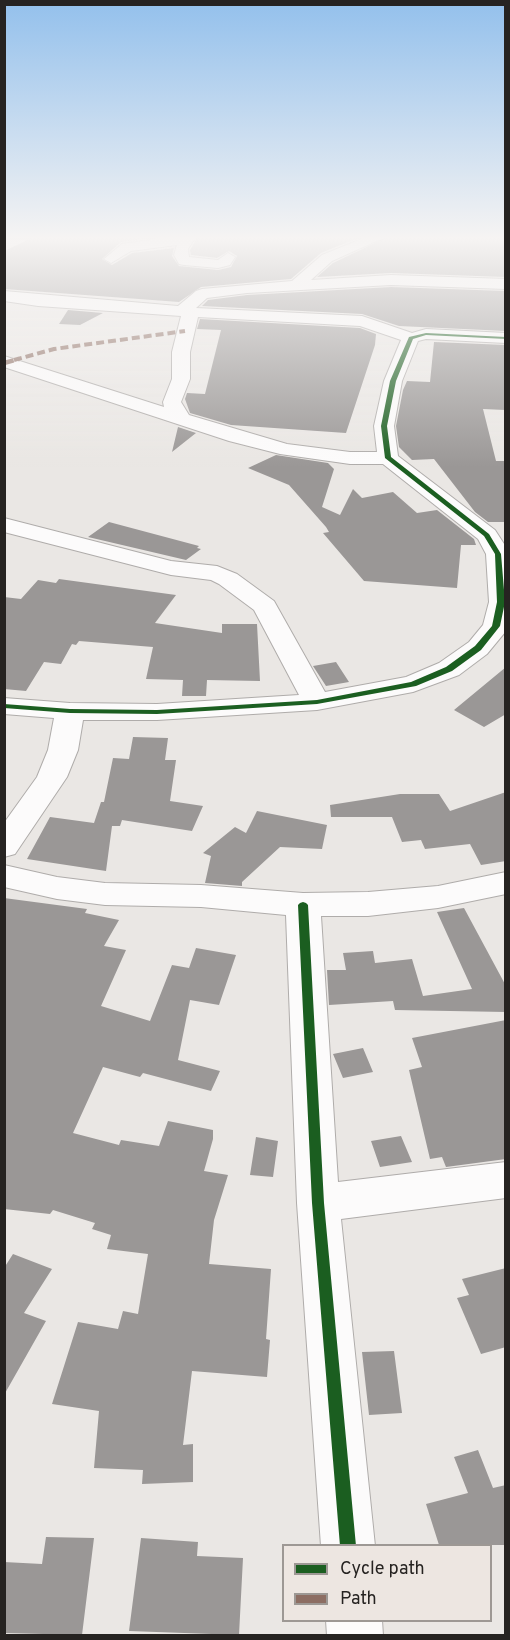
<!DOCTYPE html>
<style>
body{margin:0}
#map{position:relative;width:510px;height:1640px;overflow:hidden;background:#eae7e4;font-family:Overpass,sans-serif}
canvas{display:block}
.frame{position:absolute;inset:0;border:6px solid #262321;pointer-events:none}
.legend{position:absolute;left:282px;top:1544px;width:210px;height:78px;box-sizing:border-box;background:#ede6e1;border:2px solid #9d9894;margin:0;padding:8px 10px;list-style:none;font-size:18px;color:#262321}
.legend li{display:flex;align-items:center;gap:12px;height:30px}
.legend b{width:30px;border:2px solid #9d9894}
</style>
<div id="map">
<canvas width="510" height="1640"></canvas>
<div class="frame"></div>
<ul class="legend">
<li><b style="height:8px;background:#1b5e20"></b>Cycle path</li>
<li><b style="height:8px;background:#8d6e63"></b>Path</li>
</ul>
</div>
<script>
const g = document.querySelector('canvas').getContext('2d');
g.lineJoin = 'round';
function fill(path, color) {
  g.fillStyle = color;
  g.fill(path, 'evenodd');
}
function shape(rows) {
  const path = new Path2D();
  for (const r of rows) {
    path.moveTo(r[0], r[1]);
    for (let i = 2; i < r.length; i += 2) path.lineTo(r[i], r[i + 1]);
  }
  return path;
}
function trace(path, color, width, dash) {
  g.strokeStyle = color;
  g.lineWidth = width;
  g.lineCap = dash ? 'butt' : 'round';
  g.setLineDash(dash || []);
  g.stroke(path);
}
const building = shape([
 [32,238,149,238,121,242,102,259,112,265,132,253,174,248,172,256,179,266,218,270,231,267,237,256,229,251,217,258,191,255,190,250,197,238,358,238,321,253,291,279,201,287,179,302,4,289,4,251],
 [385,238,506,238,506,277,391,273,317,277,333,263],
 [391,287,506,291,506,331,399,326,362,314,202,306,208,300,247,295],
 [68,310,103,313,80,325,59,324],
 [200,319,360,328,376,334,375,345,346,433,231,425,190,413,185,399,187,393,205,394,221,330,197,329],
 [434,342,506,345,505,410,483,409,496,461,506,461,506,522,488,522,475,512,434,459,412,460,399,447,396,426,403,390,407,381,430,382],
 [178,427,196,433,172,452],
 [276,455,328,463,334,469,322,507,340,515,353,489,362,498,393,492,417,513,437,510,474,539,476,545,461,545,457,588,364,581,323,533,329,532,326,527,289,485,248,468],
 [109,522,199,546,197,548,201,549,186,560,88,537],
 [59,579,176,595,155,623,222,633,222,624,257,624,260,681,207,680,206,696,182,696,183,680,146,679,153,647,79,641,76,645,72,644,61,664,44,662,26,691,4,689,4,597,21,599,38,580,56,583],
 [336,662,349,682,326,686,313,666],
 [506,667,506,714,484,727,454,710],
 [133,737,168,738,165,760,176,760,170,801,203,806,192,831,122,820,120,826,112,826,106,871,27,859,50,817,94,823,101,802,104,802,113,758,129,759],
 [506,792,506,861,481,865,470,844,425,849,421,840,402,842,392,817,331,817,330,805,400,794,439,794,450,811],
 [257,811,327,825,322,849,280,847,242,882,242,886,205,883,211,856,203,853,235,827,246,833],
 [4,898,87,909,85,913,119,920,104,946,126,950,101,1006,150,1021,172,965,189,968,196,948,236,955,219,1005,190,1000,178,1060,220,1071,211,1091,143,1073,140,1077,103,1067,73,1133,119,1145,121,1140,159,1146,168,1121,213,1130,213,1139,204,1171,228,1175,214,1220,209,1264,271,1269,266,1339,270,1340,267,1377,192,1371,183,1445,193,1444,193,1482,142,1484,143,1470,94,1468,99,1411,52,1404,78,1322,118,1329,123,1311,138,1314,148,1254,107,1249,111,1235,92,1229,95,1223,53,1210,50,1214,4,1209],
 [464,908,506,986,506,1012,395,1010,393,1001,329,1005,327,970,346,970,343,953,373,951,375,963,412,959,423,996,472,989,437,912],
 [506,1020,506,1159,446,1167,442,1157,430,1159,409,1070,422,1067,412,1038],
 [363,1048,373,1072,343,1078,333,1054],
 [401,1136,412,1162,380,1167,371,1141],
 [256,1137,278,1141,273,1177,250,1175],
 [13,1254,52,1269,24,1313,46,1321,4,1395,4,1268],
 [506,1268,506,1347,481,1354,457,1298,469,1295,462,1279],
 [394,1351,402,1413,369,1415,362,1352],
 [478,1450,493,1488,506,1485,506,1545,439,1545,426,1504,468,1493,454,1457],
 [46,1537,94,1538,82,1635,4,1633,4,1562,42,1564],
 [141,1538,198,1542,197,1556,243,1558,239,1635,129,1631]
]);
const minor = shape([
 [164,238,195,238,188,249,189,257,218,260,228,253,235,257,230,265,218,268,184,265,179,264,174,255,177,245,131,251,111,263,104,259,122,244,164,238],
 [364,238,383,238,332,261,311,280,391,275,506,279,506,289,391,285,247,293,207,298,196,308,362,316,412,333,426,329,506,333,506,343,426,339,418,341,402,381,394,426,398,456,495,530,506,547,506,631,487,654,459,675,413,692,317,710,157,720,83,720,78,750,67,777,15,854,4,857,4,823,37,777,48,750,54,718,4,714,4,698,70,703,157,704,299,695,254,610,219,584,211,580,171,575,4,532,4,518,171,561,217,566,237,574,274,601,325,692,406,677,439,663,469,642,483,625,489,602,486,554,478,539,383,464,350,464,280,454,229,441,4,367,4,356,164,407,163,402,172,379,172,352,181,316,38,306,4,301,4,291,178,306,196,291,202,289,292,281,322,255,364,238],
 [198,317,360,326,401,340,384,381,374,426,377,452,350,452,287,444,189,415,181,402,190,379,190,352,198,317],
 [4,865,57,877,105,883,201,885,303,893,368,892,438,886,506,872,506,894,438,908,368,916,321,916,338,1182,506,1162,506,1198,341,1219,375,1546,321,1546,297,1203,286,915,201,907,105,905,57,899,4,887,4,865],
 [326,1620,382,1620,383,1636,327,1636,326,1620]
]);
const quietFar1 = shape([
 [14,360,54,349,185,331]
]);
const quiet = shape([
 [4,363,19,359]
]);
const cycleway = shape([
 [426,333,506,337,506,339,426,335,413,339,396,381,387,426,391,457,489,534,501,554,505,602,500,626,481,650,452,671,416,686,317,704,157,714,70,713,4,708,4,704,70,709,157,710,317,700,411,682,446,667,475,646,492,626,497,602,495,554,484,536,385,458,381,426,390,381,409,337,426,333],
 [303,902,306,903,308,905,324,1203,356,1546,340,1546,312,1203,298,905,300,903,303,902]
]);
fill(building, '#9a9796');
trace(minor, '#afacaa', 2);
fill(minor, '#fcfbfb');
trace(quietFar1, '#8d6e63', 4, [8, 4]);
trace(quiet, '#8d6e63', 4.5, [10, 4.5]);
fill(cycleway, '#1b5e20');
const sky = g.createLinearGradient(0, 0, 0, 467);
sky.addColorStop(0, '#93c0ec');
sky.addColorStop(0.51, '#f6f4f3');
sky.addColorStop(1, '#f6f4f300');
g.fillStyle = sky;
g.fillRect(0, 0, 510, 467);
</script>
